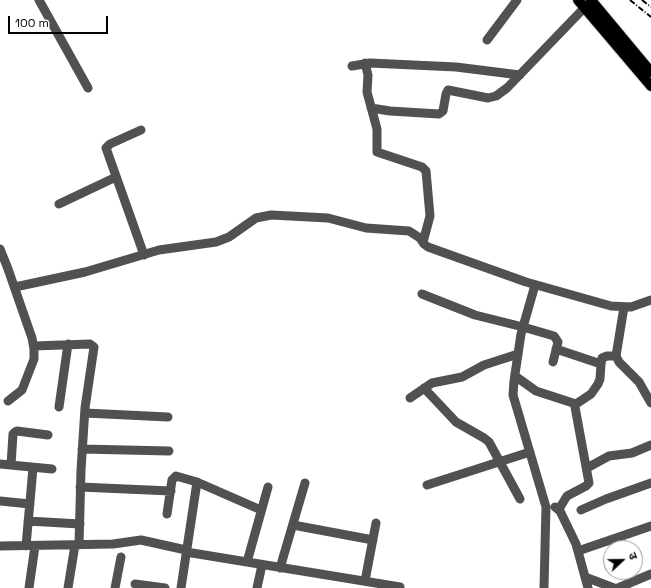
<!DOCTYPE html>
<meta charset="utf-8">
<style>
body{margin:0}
#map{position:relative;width:651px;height:588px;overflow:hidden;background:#fff;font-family:"Space Grotesk","Noto Sans Devanagari",sans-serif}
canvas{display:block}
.north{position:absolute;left:603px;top:540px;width:40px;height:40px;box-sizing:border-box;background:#fff;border:1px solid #999;border-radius:50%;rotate:68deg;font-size:11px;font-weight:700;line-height:16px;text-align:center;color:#000}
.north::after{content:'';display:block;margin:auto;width:14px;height:18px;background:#000;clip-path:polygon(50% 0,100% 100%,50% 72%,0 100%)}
.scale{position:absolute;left:8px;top:16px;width:100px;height:18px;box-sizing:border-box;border:2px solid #000;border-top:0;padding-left:5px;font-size:12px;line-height:14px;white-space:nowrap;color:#000;-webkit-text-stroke:3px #fff;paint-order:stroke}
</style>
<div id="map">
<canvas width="651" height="588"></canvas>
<div class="north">उ</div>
<div class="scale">100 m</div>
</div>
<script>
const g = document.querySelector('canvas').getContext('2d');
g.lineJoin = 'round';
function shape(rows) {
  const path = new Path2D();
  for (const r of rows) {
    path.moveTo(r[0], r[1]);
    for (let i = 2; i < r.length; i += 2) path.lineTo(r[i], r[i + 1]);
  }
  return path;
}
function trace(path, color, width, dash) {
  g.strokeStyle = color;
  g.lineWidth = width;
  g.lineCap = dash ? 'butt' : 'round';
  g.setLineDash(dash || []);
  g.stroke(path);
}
const minor = shape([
 [39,0,88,88],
 [487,40,517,0],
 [365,63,368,75,367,92,377,129,377,152,422,167,426,171,430,216,423,242],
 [352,66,370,63,456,67,520,75],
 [371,108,390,111,439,114,443,111,446,94,448,90,488,98,496,96,507,88,589,3],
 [141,130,110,144,106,148,144,255],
 [59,204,116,177],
 [0,249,8,269,32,338,34,349,34,359,22,390,8,401],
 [535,285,521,334,514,381,513,395,546,507,544,588],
 [15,287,85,272,159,250,216,242,229,237,256,218,271,215,328,218,366,228,409,231,420,238,424,244,428,247,526,282,611,306,631,307,651,300],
 [422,294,475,315,523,327,554,336,558,342,553,362],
 [624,307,616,356,619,362,639,382,651,403],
 [34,346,90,344,94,347,85,408,81,470,79,545],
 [556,349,601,364],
 [515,376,536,391,576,404],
 [424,388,456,422,484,438,489,442,520,499],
 [410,398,432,383,462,377,484,365,518,354],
 [59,407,68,344],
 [85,413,168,417],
 [82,449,169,451],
 [0,464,52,469],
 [11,465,13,434,15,432,17,431,48,435],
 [587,468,609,456,632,453,651,445],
 [427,485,530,452],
 [80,487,171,491],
 [0,501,30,504],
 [555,507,560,511,576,544,588,588],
 [559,509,567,496,586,486,589,483,575,407,576,404,591,394,598,384,600,379,601,364,602,358,607,356,616,356],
 [581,510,606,499,651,483],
 [167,514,172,480,176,476,197,482,261,510],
 [28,521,80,524],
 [293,525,373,540],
 [0,546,113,544,141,540,186,550],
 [26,546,33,468],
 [578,551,651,526],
 [186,552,400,587],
 [247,562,268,487],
 [280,568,305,483],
 [585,577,614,588],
 [365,581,376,523],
 [135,584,165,588],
 [29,588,35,546],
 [68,588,75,545],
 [115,588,121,557],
 [181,588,197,482],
 [257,588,262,565],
 [618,588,651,574]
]);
const major = shape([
 [578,0,651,86],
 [591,0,651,72]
]);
const rail = shape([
 [630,0,651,17],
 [642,0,651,7]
]);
trace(major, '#dbdbdb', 12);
trace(minor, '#515151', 9);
trace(major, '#000', 10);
trace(rail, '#000', 2, [6, 2, 1, 2]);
</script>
